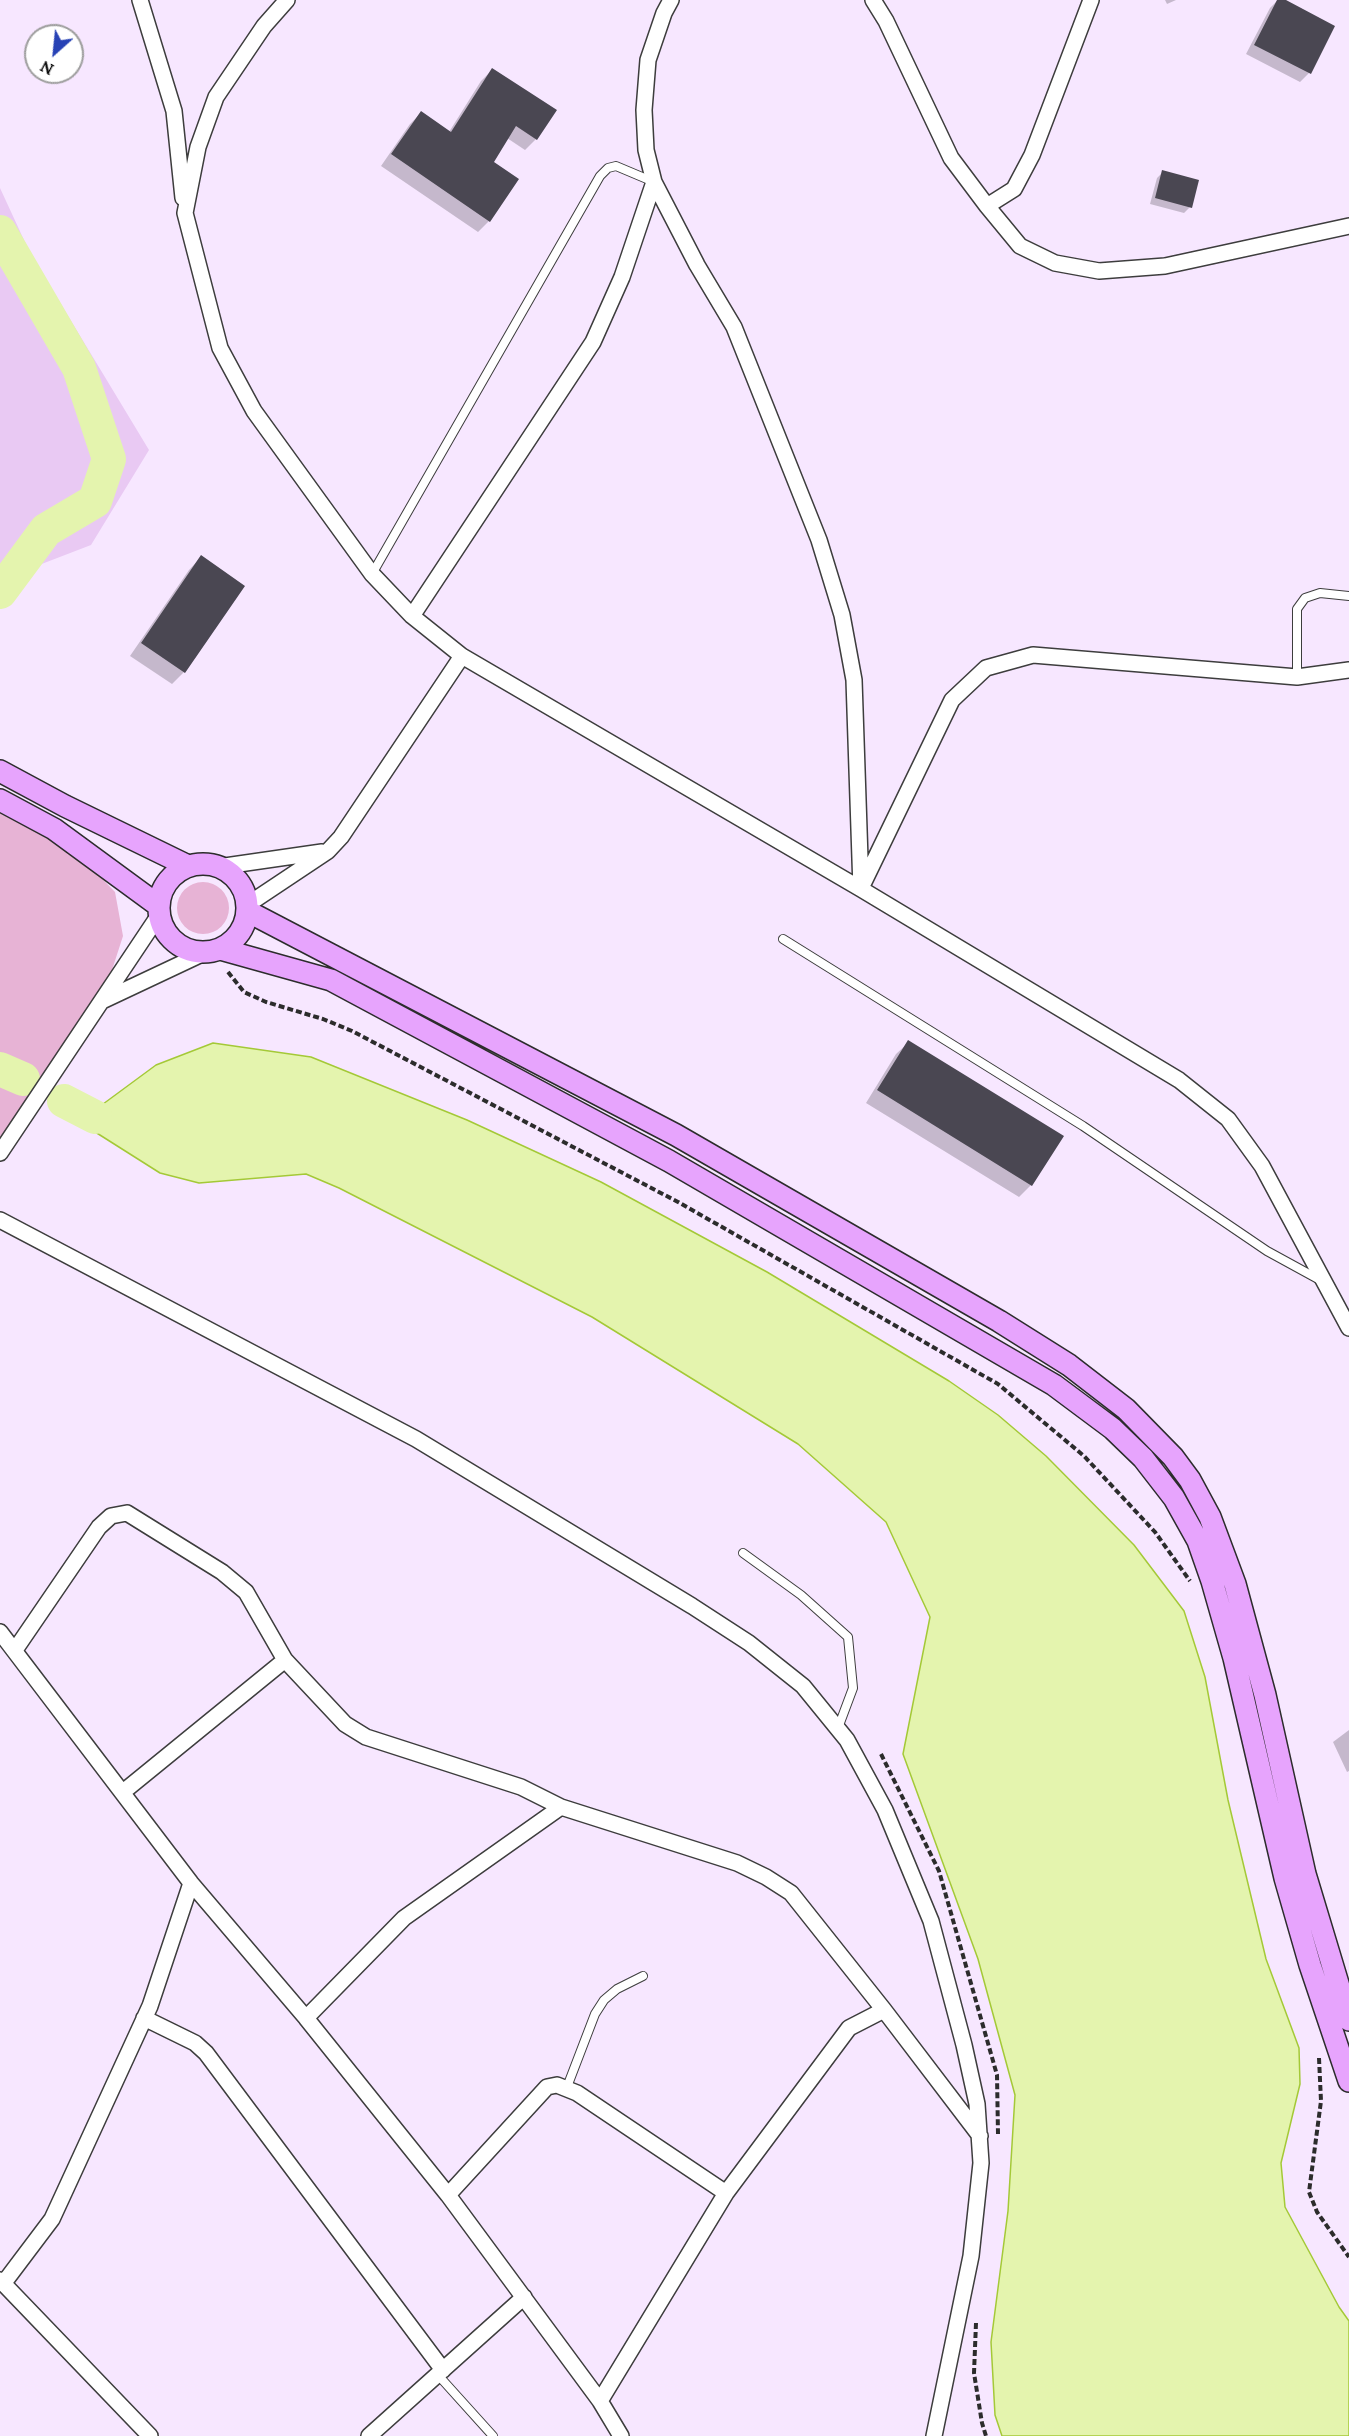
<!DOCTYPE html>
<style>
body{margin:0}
#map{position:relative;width:1349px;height:2436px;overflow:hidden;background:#f7e7ff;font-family:Lora,serif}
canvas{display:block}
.north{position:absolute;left:24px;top:24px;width:60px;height:60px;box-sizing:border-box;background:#fff;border:2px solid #9d9d9d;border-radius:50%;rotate:207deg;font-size:16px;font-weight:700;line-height:24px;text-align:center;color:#0a0a0a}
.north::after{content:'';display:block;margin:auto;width:21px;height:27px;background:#2742b5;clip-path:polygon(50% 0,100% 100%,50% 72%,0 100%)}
</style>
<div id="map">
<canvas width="1349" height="2436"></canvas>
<div class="north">N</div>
</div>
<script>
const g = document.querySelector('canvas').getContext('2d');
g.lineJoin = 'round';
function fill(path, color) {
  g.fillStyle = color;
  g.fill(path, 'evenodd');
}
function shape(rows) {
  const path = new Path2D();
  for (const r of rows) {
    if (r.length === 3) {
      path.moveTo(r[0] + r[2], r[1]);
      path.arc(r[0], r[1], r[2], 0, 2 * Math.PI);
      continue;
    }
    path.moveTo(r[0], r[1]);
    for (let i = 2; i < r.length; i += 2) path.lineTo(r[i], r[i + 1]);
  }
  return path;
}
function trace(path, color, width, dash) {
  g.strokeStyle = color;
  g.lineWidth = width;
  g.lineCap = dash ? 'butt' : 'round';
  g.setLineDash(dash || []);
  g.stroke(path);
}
const farmland = shape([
 [0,188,30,253,149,450,91,545,0,580]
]);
const green = shape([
 [0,800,54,829,115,892,123,936,102,1001,0,1153],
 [203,908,26]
]);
const water = shape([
 [213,1043,311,1057,467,1120,601,1182,767,1272,949,1381,998,1415,1046,1456,1134,1545,1184,1611,1205,1677,1228,1800,1266,1959,1299,2048,1300,2084,1281,2163,1285,2207,1339,2307,1349,2321,1349,2436,1002,2436,995,2415,991,2342,1008,2211,1015,2095,978,1959,903,1754,930,1617,886,1522,798,1444,592,1317,339,1188,306,1174,199,1183,160,1173,92,1130,99,1107,156,1065,213,1043]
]);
const shadow = shape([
 [1165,0,1176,0,1167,4],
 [1278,0,1282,0,1309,73,1300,82,1246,54,1270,8],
 [492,70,536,139,525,150,507,138,492,162,489,221,478,232,381,166,410,124,421,113,449,132,481,81],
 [1163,172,1190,207,1184,213,1150,204,1157,178],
 [201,557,184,672,172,684,130,656,189,570],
 [909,1042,1031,1185,1019,1197,866,1103,896,1054],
 [1349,1730,1349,1771,1347,1772,1333,1742]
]);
const river = shape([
 [0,232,79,368,109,459,95,501,46,530,0,592],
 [0,1069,23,1079],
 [64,1101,95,1117]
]);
const building = shape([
 [1277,0,1286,0,1335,26,1311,74,1254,45],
 [492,68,557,110,537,140,516,126,494,162,519,179,490,222,391,154,421,111,451,132],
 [1162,170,1199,180,1192,208,1155,198],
 [201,555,245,586,185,673,141,643],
 [908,1040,1064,1136,1032,1186,877,1090]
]);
const path = shape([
 [228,972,244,992,266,1002,323,1019,352,1031,678,1202,998,1384,1084,1456,1155,1532,1190,1581],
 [881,1754,939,1871,997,2075,998,2134],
 [1319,2058,1321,2101,1309,2192,1317,2212,1349,2257],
 [976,2323,974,2373,982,2423,986,2436]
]);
const lane = shape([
 [372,574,600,176,608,168,616,166,654,182],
 [1297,677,1297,609,1305,598,1320,593,1349,596],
 [783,939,1083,1126,1267,1251,1320,1280],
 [743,1553,801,1595,848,1637,853,1688,838,1728],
 [567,2087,595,2014,604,2000,617,1989,643,1976],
 [438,2375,493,2436]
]);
const street = shape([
 [140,0,174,111,183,198],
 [287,0,264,26,216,97,198,147,185,213,220,348,254,411,372,574,412,616,462,656,861,889,1179,1080,1228,1119,1262,1166,1349,1328],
 [671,0,664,13,648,60,644,110,646,150,654,182,697,265,734,327,819,540,842,615,854,680,861,889],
 [873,0,886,21,951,158,987,206,1020,246,1055,263,1099,271,1165,266,1349,226],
 [987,206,1014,189,1032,155,1091,0],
 [412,616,593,342,622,277,654,182],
 [218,867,322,852],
 [862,886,952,700,986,668,1033,655,1297,677,1349,670],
 [247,905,328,851,341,837,462,656],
 [102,1001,206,952],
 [0,1153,159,915],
 [0,1220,416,1439,692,1606,749,1643,803,1686,847,1740,885,1810,931,1921,964,2045,977,2104,981,2163,971,2256,934,2436],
 [0,1632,191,1883,306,2018,448,2195,600,2401,621,2436],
 [15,1650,99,1527,111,1516,127,1513,222,1572,246,1592,285,1660,345,1724,366,1737,521,1787,561,1807,737,1863,766,1877,791,1893,884,2010,980,2136],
 [123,1792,285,1660],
 [144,2018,195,2043,206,2053,443,2370],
 [306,2018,404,1918,561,1807],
 [448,2195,547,2087,557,2085,577,2093,726,2193],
 [0,2280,150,2436],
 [3,2284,52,2219,150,2006,191,1883],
 [600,2401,726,2193,849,2028,884,2010],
 [369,2436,524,2297]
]);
const secondary = shape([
 [0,771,65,806,188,866],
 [0,800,54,829,159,906],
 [203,908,44],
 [247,911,676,1135,999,1321,1069,1365,1126,1409,1173,1457,1190,1480,1210,1517,1235,1584,1265,1695,1305,1874,1349,2020],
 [220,949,331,980,669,1161,1054,1385,1113,1429,1143,1458,1174,1498,1198,1541,1212,1581,1234,1658,1285,1878,1310,1965,1349,2081]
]);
fill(farmland, '#e9c9f3');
fill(green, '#e7b3d5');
fill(water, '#e4f4ae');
trace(water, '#a4c937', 1.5);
fill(shadow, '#0003');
trace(river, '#e4f4ae', 34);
fill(building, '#4a4752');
trace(lane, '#3d3d3d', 10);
trace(street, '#3d3d3d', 18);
trace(secondary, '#2c2c2c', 24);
trace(path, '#2c2c2c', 4, [6, 3]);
trace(lane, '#fff', 8);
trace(street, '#fff', 15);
trace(secondary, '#e7a4fd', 21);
</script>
